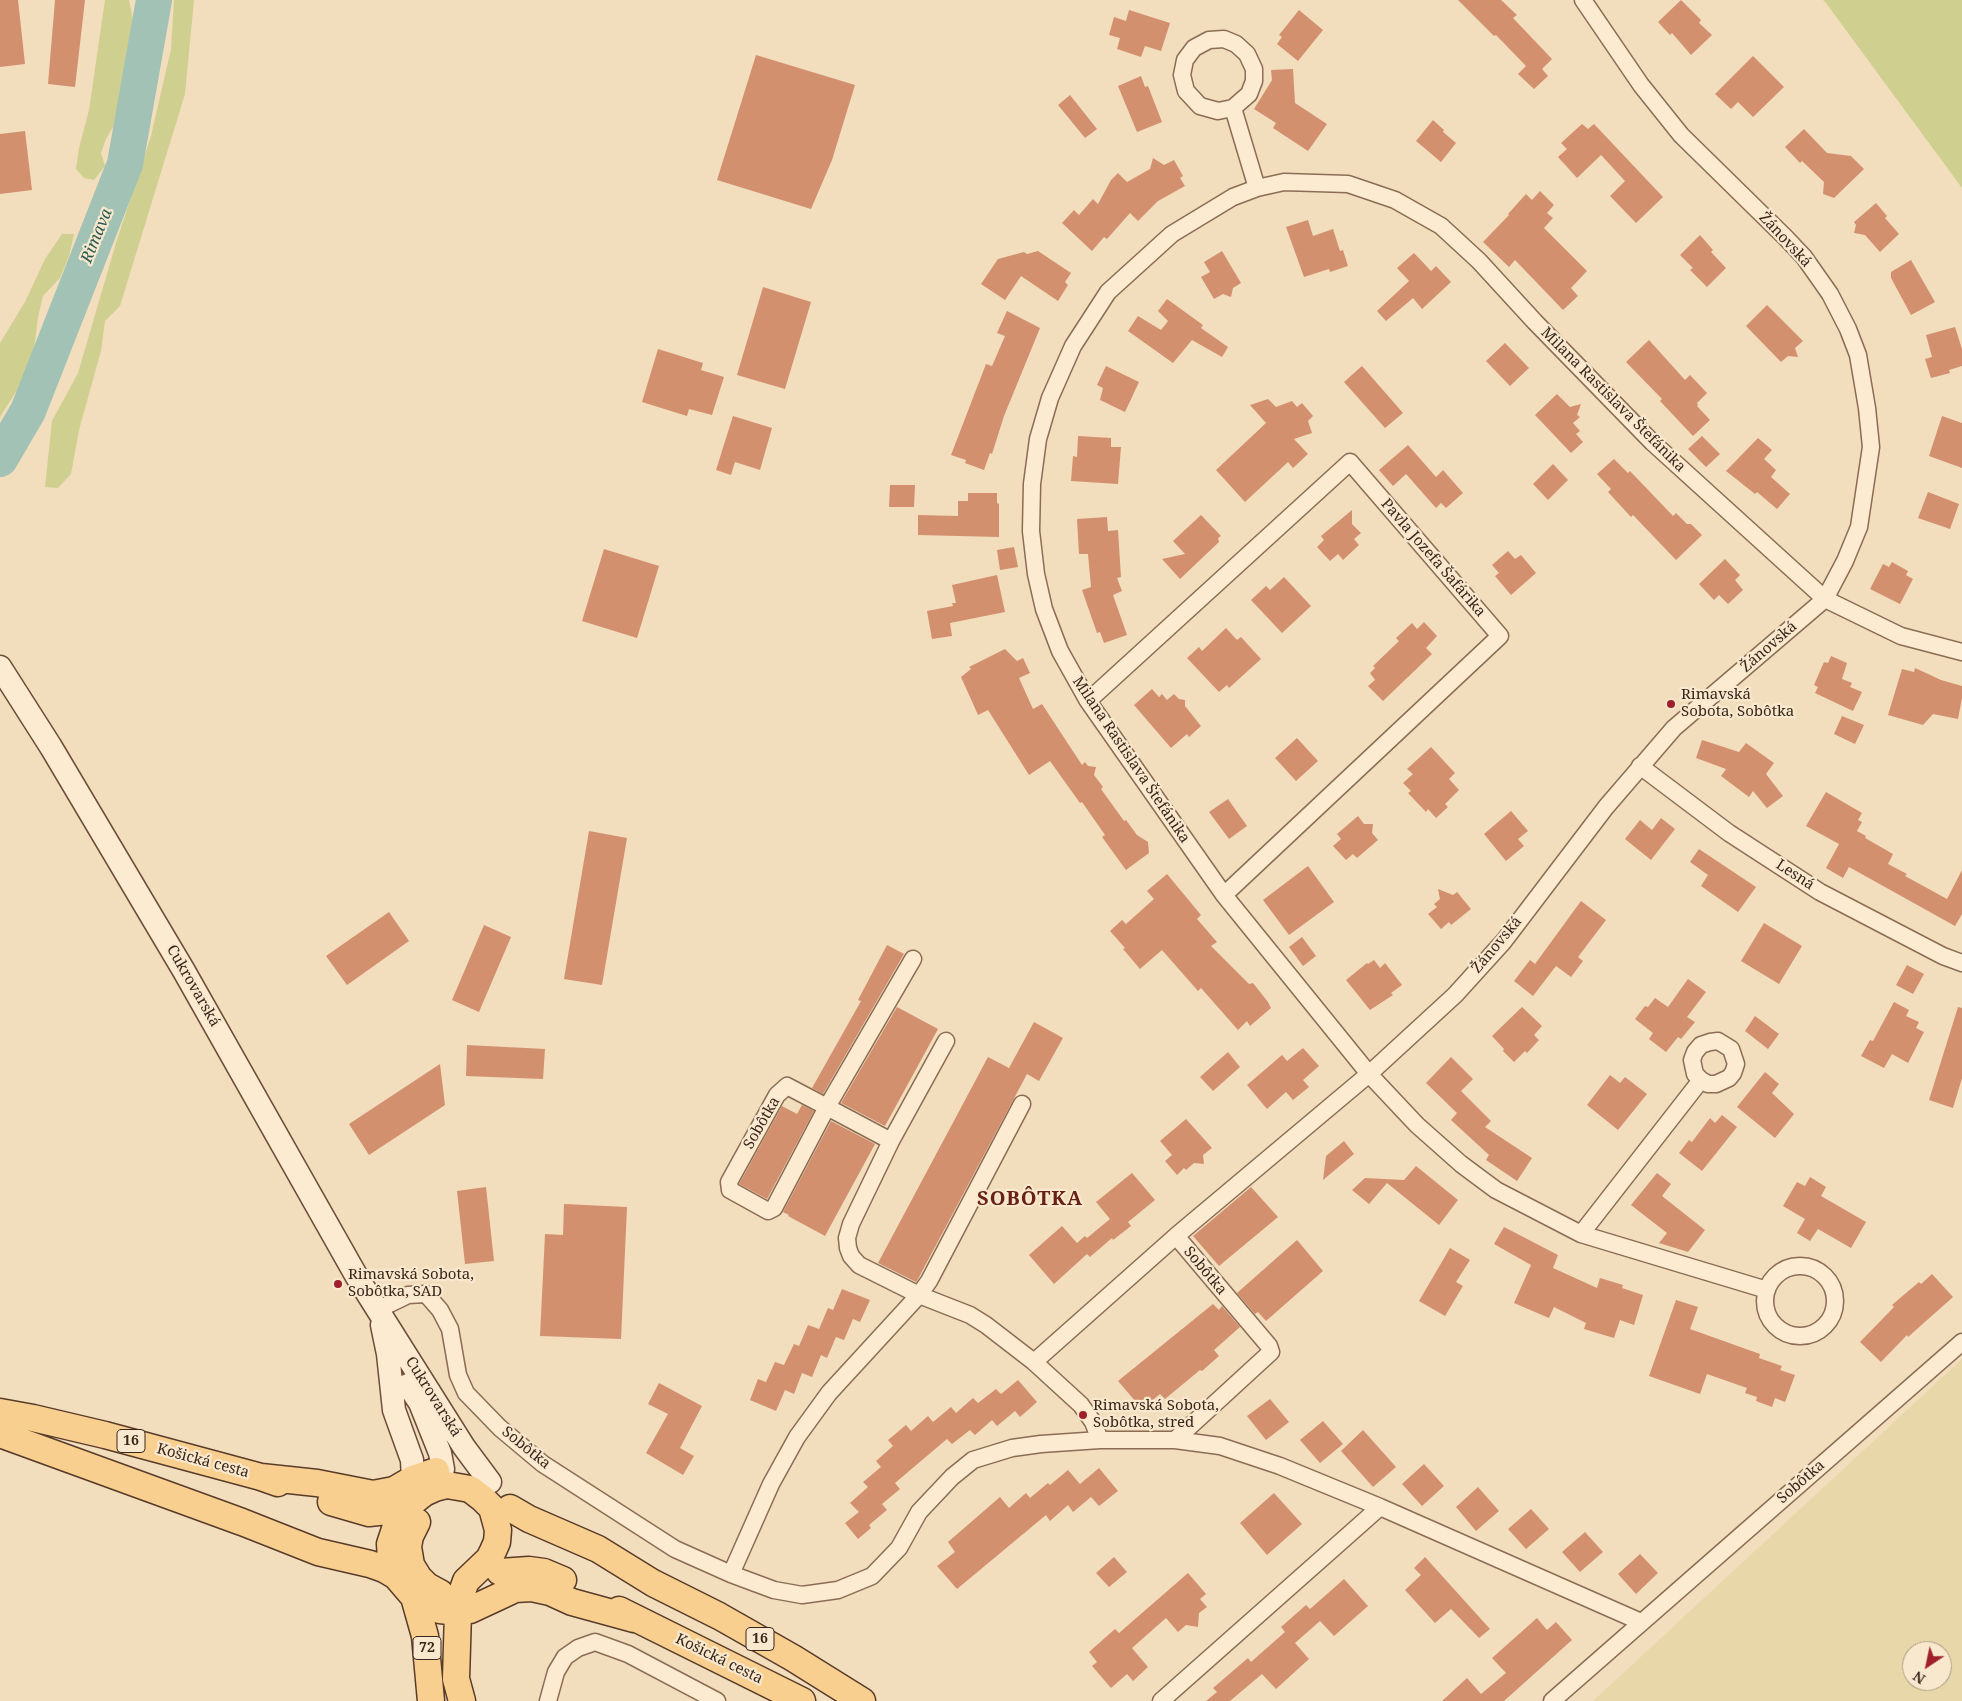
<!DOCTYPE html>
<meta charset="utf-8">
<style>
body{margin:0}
#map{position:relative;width:1962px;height:1701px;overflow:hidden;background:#f2ddbd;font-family:"Noto Serif",serif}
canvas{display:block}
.north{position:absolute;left:1902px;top:1641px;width:50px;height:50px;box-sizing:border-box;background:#f8e8cd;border:1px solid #ac9a86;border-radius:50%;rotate:214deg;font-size:14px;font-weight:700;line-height:20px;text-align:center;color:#39261b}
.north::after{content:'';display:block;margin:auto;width:18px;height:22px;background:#9f1f2c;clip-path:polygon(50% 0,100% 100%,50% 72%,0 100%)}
</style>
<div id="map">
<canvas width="1962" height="1701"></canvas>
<div class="north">N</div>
</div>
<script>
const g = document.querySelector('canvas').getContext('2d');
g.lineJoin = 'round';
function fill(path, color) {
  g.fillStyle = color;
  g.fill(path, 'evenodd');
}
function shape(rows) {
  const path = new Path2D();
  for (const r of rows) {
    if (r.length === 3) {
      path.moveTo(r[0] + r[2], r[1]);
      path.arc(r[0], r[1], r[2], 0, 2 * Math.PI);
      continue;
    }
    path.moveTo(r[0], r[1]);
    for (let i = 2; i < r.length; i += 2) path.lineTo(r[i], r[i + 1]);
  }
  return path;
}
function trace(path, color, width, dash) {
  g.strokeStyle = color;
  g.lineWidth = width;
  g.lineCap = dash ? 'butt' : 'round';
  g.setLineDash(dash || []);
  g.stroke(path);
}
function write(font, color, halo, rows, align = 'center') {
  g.font = font + ' "Noto Serif",serif';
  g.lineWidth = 4.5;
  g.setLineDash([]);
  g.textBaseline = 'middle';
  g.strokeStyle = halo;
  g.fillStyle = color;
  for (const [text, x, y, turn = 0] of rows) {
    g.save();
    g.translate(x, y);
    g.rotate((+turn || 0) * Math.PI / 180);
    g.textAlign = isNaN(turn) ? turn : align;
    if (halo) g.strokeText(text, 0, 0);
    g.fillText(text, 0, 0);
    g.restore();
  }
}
const farmland = shape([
 [1962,1359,1962,1701,1593,1701],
 [1912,1651,1942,1651,1942,1681,1912,1681]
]);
const green = shape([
 [105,0,129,0,136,35,131,68,122,94,117,120,106,139,101,153,105,166,94,180,84,178,76,169,79,148,89,110],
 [174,0,194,0,185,94,120,306,105,321,101,351,79,430,71,474,58,488,45,487,52,421,78,373,116,243,151,136,171,49],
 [1823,0,1962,0,1962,188,1826,3],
 [62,234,74,234,69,256,60,278,43,296,38,317,33,358,24,379,0,417,0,343,25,302,45,259]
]);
const river = shape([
 [0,459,28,411,125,164,154,0]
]);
const building = shape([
 [0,0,18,0,25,64,0,67],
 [55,0,85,0,75,87,48,84],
 [1458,0,1501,0,1517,15,1513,18,1552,59,1542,69,1548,76,1534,89,1518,74,1526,66,1496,35,1494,36],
 [1681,0,1701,20,1699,23,1712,35,1691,55,1672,33,1670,35,1658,22],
 [1129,10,1170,23,1161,51,1145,46,1141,57,1117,49,1120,38,1109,35,1114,17,1126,21],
 [1299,10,1323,30,1298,61,1277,44,1282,37,1279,35],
 [756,55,855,85,832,160,811,209,717,180],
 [1753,56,1784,87,1753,117,1738,102,1731,109,1715,94],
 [1293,69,1295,103,1327,124,1308,151,1273,128,1276,123,1254,109,1272,80,1271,70],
 [1141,76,1145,87,1148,86,1162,122,1137,132,1118,86],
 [1070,95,1097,129,1085,138,1058,105],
 [1433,120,1444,130,1443,132,1456,143,1441,162,1416,141],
 [1582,124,1588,129,1594,124,1663,197,1636,223,1610,196,1625,181,1601,155,1577,178,1558,157,1567,149,1561,143],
 [1804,129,1827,153,1851,156,1864,169,1834,198,1823,194,1824,182,1802,161,1800,163,1785,147],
 [25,131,32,190,0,194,0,134],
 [1153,158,1164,165,1174,160,1183,176,1180,178,1185,186,1158,201,1138,221,1130,213,1107,239,1104,237,1092,251,1062,223,1074,210,1079,215,1093,199,1098,204,1111,180,1118,173,1127,182,1150,169],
 [1540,191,1554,205,1547,213,1553,218,1544,228,1587,271,1571,288,1578,296,1563,310,1515,260,1509,267,1483,242,1509,215,1508,214,1526,194,1532,200],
 [1876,203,1887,216,1885,218,1899,234,1880,252,1865,235,1854,233,1856,225,1854,222],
 [1308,220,1313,236,1333,229,1340,251,1343,250,1348,266,1330,272,1329,269,1304,277,1286,227],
 [1700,235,1713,250,1711,252,1726,268,1707,287,1690,270,1693,268,1680,255],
 [1038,251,1071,273,1065,282,1068,285,1058,301,1021,276,1005,300,981,284,998,259,1024,252,1027,254],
 [1222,251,1241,283,1233,288,1231,297,1223,294,1214,299,1201,277,1210,272,1204,262],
 [1414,253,1431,271,1436,266,1451,282,1422,309,1413,298,1386,321,1377,311,1409,281,1397,268],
 [1911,260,1935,302,1911,315,1891,278,1891,272],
 [763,287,811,302,785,389,737,375],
 [1167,299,1203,325,1201,328,1228,347,1222,357,1192,340,1173,363,1128,331,1138,316,1161,330,1168,321,1158,311],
 [1767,305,1803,341,1795,348,1798,357,1788,356,1781,362,1746,326],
 [1007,311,1040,328,1004,416,992,454,990,453,984,470,965,463,966,460,951,455,986,364,992,366,1005,336,997,333],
 [1955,327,1962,349,1962,366,1949,370,1950,373,1931,378,1925,359,1932,357,1926,335],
 [1649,340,1685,380,1690,375,1707,393,1697,403,1698,405,1697,406,1710,420,1693,436,1660,401,1662,399,1626,362],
 [1505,343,1529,368,1510,386,1486,361],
 [658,349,703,363,701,370,724,377,712,415,689,409,687,416,642,402],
 [1106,366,1139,382,1125,412,1100,400,1103,388,1097,385],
 [1362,366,1403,413,1385,428,1344,382],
 [1557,394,1570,407,1581,404,1577,415,1580,417,1573,423,1580,431,1576,434,1583,442,1571,453,1535,415],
 [1268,399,1276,407,1292,401,1297,407,1302,403,1313,416,1308,421,1312,433,1294,439,1308,454,1293,468,1288,462,1245,502,1216,470,1266,423,1250,405],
 [733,416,772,428,760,470,735,462,731,475,716,470],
 [1942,416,1962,423,1962,468,1929,456],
 [1078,436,1111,438,1111,447,1121,447,1118,484,1071,481,1073,456,1077,457],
 [1702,436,1720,454,1706,467,1688,449],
 [1758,438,1772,450,1764,459,1776,470,1771,477,1790,494,1777,509,1757,492,1755,494,1726,471],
 [1408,445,1436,477,1443,470,1463,493,1446,508,1441,503,1436,508,1406,474,1393,486,1379,470],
 [1614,459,1628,473,1630,471,1673,516,1676,513,1687,524,1691,524,1702,535,1676,560,1633,515,1631,517,1608,492,1611,489,1597,474],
 [1553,464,1568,480,1548,500,1533,484],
 [890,485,915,485,914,507,889,507],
 [1928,492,1959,504,1950,529,1918,518],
 [968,493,997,493,997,503,999,504,999,537,918,535,918,515,958,516,958,501,968,501],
 [1352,510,1352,524,1361,533,1354,539,1359,545,1343,560,1338,554,1330,561,1317,547,1324,540,1321,536],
 [1201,515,1221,536,1218,538,1219,542,1180,579,1162,559,1185,554,1173,541],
 [1107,517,1108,531,1118,530,1121,577,1117,578,1122,591,1113,595,1127,635,1104,643,1100,632,1097,633,1082,590,1091,587,1088,554,1079,554,1077,519],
 [1014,547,1018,567,1000,570,997,550],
 [604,549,659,566,637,638,582,621],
 [1508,551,1515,559,1521,555,1536,573,1511,595,1495,576,1499,573,1492,565],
 [1725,559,1740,575,1735,580,1743,590,1728,604,1719,595,1714,600,1699,584],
 [1892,562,1908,571,1906,575,1913,579,1900,604,1870,589,1883,564,1889,567],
 [997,575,1005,612,950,623,952,636,932,639,927,611,953,606,952,603,956,603,952,585],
 [1284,577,1311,606,1282,633,1251,600,1266,586,1270,590],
 [1424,622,1437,636,1426,648,1432,654,1383,701,1368,686,1375,680,1370,673,1375,668,1373,666,1399,641,1396,638,1412,623,1417,629],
 [1226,628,1237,640,1241,637,1261,659,1229,688,1227,685,1219,692,1187,658,1199,647,1202,651],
 [1005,649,1017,661,1023,658,1030,673,1019,678,1033,709,1042,704,1082,765,1085,762,1088,766,1096,767,1094,775,1103,787,1101,789,1124,821,1126,820,1137,835,1148,842,1149,853,1126,870,1102,837,1105,835,1082,802,1080,803,1050,761,1029,775,988,710,978,715,961,677,971,669,969,667],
 [1831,656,1847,663,1842,679,1852,683,1850,687,1862,692,1853,711,1815,693,1818,687,1814,685,1824,662,1828,663],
 [1915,668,1941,680,1962,686,1962,698,1958,719,1933,714,1923,725,1888,715,1902,669,1914,672],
 [1152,689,1159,697,1162,694,1167,700,1174,694,1179,699,1185,700,1185,706,1201,726,1189,737,1187,734,1171,748,1134,705],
 [1842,716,1864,725,1855,744,1834,734],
 [1297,738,1318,761,1296,781,1275,758],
 [1702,740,1739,752,1746,743,1774,763,1766,774,1783,796,1767,808,1753,791,1749,797,1721,776,1726,769,1696,758],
 [1431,747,1455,773,1449,779,1459,790,1445,804,1448,807,1436,818,1428,809,1426,812,1408,793,1411,791,1403,783,1413,774,1407,769],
 [1826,792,1862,813,1858,820,1862,822,1857,831,1866,836,1865,838,1893,854,1888,864,1907,874,1905,876,1947,899,1962,870,1962,914,1955,926,1849,867,1843,878,1826,868,1839,844,1806,826],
 [1228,799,1247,826,1229,839,1209,812],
 [1511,811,1528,831,1518,839,1524,846,1506,861,1484,834],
 [1358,816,1364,824,1373,824,1372,833,1378,840,1357,858,1353,854,1346,860,1333,846,1341,839,1337,834],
 [1661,818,1675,829,1651,860,1625,839,1640,820,1652,830],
 [589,831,627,838,602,985,564,979],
 [1699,849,1756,887,1738,912,1701,886,1708,875,1690,862],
 [1308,866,1334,902,1289,935,1263,900],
 [1167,874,1201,915,1197,919,1217,942,1211,946,1249,984,1253,983,1268,1002,1271,1008,1250,1026,1247,1021,1238,1030,1201,988,1198,991,1162,950,1140,969,1123,949,1125,948,1110,931,1122,920,1126,924,1154,899,1147,891],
 [1438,889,1453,895,1457,892,1471,909,1451,925,1449,922,1441,929,1428,914,1437,907,1434,904,1440,899],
 [1581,901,1606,920,1578,957,1583,961,1571,977,1556,966,1533,996,1514,981,1530,960,1535,964],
 [389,912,409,941,347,985,326,956],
 [1764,923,1802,946,1779,984,1741,961],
 [484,925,511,937,479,1012,452,1000],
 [1302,937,1316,956,1303,966,1289,947],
 [887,945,904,954,823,1094,812,1088,861,1001,858,1000],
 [1374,960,1380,968,1385,963,1402,985,1391,993,1393,995,1370,1010,1346,980,1367,963,1368,964],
 [1907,965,1924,974,1913,994,1896,985],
 [1688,979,1706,992,1687,1017,1695,1022,1681,1039,1678,1037,1666,1052,1649,1039,1653,1033,1635,1019,1645,1006,1648,1007,1655,998,1668,1007],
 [1894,1002,1909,1010,1906,1016,1919,1022,1916,1028,1924,1032,1908,1063,1892,1054,1884,1068,1861,1056,1870,1040,1873,1041],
 [897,1007,938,1029,885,1126,841,1103],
 [1522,1007,1542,1026,1534,1035,1539,1040,1527,1053,1525,1051,1514,1062,1503,1051,1504,1049,1492,1036],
 [1958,1007,1962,1008,1962,1078,1953,1108,1929,1100],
 [1755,1016,1779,1034,1768,1049,1745,1031],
 [1034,1022,1063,1038,1039,1081,1027,1074,918,1279,916,1282,878,1263,988,1057,1009,1068],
 [467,1045,545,1049,543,1079,466,1076],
 [1303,1048,1319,1066,1303,1080,1309,1087,1293,1100,1286,1092,1267,1109,1247,1085,1282,1055,1287,1061],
 [1228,1052,1240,1067,1213,1091,1200,1077],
 [1451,1057,1473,1079,1461,1091,1491,1121,1485,1127,1532,1158,1517,1181,1486,1160,1489,1155,1451,1120,1457,1113,1426,1083],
 [440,1064,445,1105,369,1155,349,1124],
 [1765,1072,1779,1084,1772,1093,1794,1114,1775,1138,1737,1107],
 [1610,1075,1620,1083,1625,1077,1647,1094,1618,1130,1587,1105],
 [802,1105,814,1111,767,1199,739,1184,782,1106,797,1114],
 [1722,1115,1737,1127,1702,1171,1679,1153,1689,1140,1692,1142,1710,1118,1715,1123],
 [1186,1119,1212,1148,1203,1155,1204,1164,1194,1163,1186,1170,1184,1168,1177,1175,1165,1161,1172,1155,1160,1141],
 [831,1121,875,1144,825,1236,788,1216,789,1215,783,1212],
 [1344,1141,1354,1154,1323,1180,1326,1156],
 [1416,1166,1458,1200,1439,1225,1387,1183,1369,1204,1352,1190,1365,1178,1404,1180],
 [1132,1173,1155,1200,1128,1222,1131,1226,1113,1240,1112,1238,1090,1257,1087,1254,1054,1284,1029,1255,1062,1226,1077,1243,1085,1236,1087,1238,1110,1219,1096,1202],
 [1657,1173,1671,1184,1662,1196,1705,1230,1688,1252,1659,1243,1667,1233,1631,1205],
 [1810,1177,1826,1187,1821,1196,1866,1222,1851,1248,1818,1229,1810,1241,1797,1233,1805,1219,1783,1206,1797,1182,1805,1186],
 [486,1187,494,1261,465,1264,457,1191],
 [1251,1187,1278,1217,1219,1266,1193,1236],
 [564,1204,627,1207,621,1339,540,1336,545,1234,563,1235],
 [1504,1227,1558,1255,1553,1268,1597,1288,1600,1278,1623,1285,1622,1288,1643,1295,1634,1325,1620,1320,1614,1338,1584,1329,1586,1323,1554,1307,1549,1318,1514,1303,1531,1265,1494,1244],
 [1297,1240,1323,1271,1266,1321,1258,1312,1255,1314,1237,1293],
 [1450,1248,1470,1260,1456,1282,1463,1286,1445,1316,1419,1301],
 [1932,1274,1953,1297,1908,1337,1907,1335,1881,1362,1860,1342,1894,1307,1892,1305,1919,1282,1921,1284],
 [842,1289,870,1300,860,1322,853,1319,844,1340,836,1337,827,1358,821,1355,812,1377,802,1373,794,1394,785,1390,776,1411,750,1400,758,1379,766,1382,775,1362,784,1365,794,1344,799,1346,808,1325,819,1329,828,1308,833,1310],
 [1676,1300,1698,1307,1690,1329,1760,1354,1759,1358,1782,1366,1780,1370,1795,1375,1785,1402,1775,1398,1772,1407,1756,1401,1757,1397,1745,1393,1747,1388,1707,1374,1700,1394,1649,1376],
 [1213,1304,1219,1310,1222,1306,1240,1327,1214,1350,1219,1356,1202,1371,1200,1370,1165,1399,1160,1394,1142,1409,1118,1381],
 [1018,1380,1037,1402,1020,1417,1015,1411,997,1426,992,1420,975,1435,970,1430,952,1444,947,1439,895,1483,900,1489,882,1504,887,1510,869,1525,871,1528,858,1539,845,1523,859,1512,850,1503,868,1487,863,1482,881,1467,876,1461,893,1446,888,1440,906,1425,911,1431,928,1416,933,1422,951,1407,956,1413,973,1398,978,1403,996,1389,1001,1394],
 [659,1383,702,1406,680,1448,694,1456,683,1475,646,1453,668,1414,648,1404],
 [1270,1399,1289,1422,1266,1440,1247,1416],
 [1323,1421,1343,1444,1320,1463,1300,1440],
 [1363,1430,1396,1467,1373,1487,1341,1451],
 [1424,1464,1444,1486,1422,1506,1402,1484],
 [1099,1468,1118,1491,1099,1506,1091,1497,1073,1512,1068,1505,1050,1521,1046,1515,957,1589,937,1566,955,1552,948,1542,1000,1497,1009,1508,1026,1493,1030,1498,1048,1483,1050,1485,1068,1470,1080,1484],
 [1478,1487,1499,1511,1476,1531,1456,1507],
 [1274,1493,1302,1524,1267,1555,1240,1523],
 [1531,1509,1549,1529,1526,1549,1508,1529],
 [1585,1532,1603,1552,1580,1572,1562,1552],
 [1640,1554,1658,1573,1636,1594,1618,1574],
 [1114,1557,1127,1572,1109,1587,1096,1573],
 [1425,1557,1490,1629,1479,1638,1451,1609,1435,1623,1405,1590,1421,1575,1414,1568],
 [1188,1573,1206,1594,1200,1599,1207,1607,1199,1613,1198,1627,1186,1625,1178,1632,1166,1618,1132,1648,1148,1667,1133,1681,1127,1674,1111,1688,1092,1666,1097,1662,1089,1652,1115,1629,1119,1633],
 [1344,1579,1368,1606,1334,1636,1320,1621,1295,1643,1309,1659,1276,1689,1262,1674,1230,1701,1206,1701,1217,1692,1213,1688,1248,1658,1251,1662,1285,1632,1281,1627,1306,1605,1310,1609],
 [1537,1618,1547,1630,1556,1622,1572,1640,1504,1701,1442,1701,1467,1678,1481,1694,1506,1673,1492,1658]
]);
const street = shape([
 [1233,108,1218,111,1200,106,1186,91,1182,75,1185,60,1194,48,1209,40,1224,39,1236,44,1247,54,1254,69,1254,81,1249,94,1233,108,1257,188],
 [1088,701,1350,462,1500,636,1224,895],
 [1640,766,1729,833,1820,892,1943,956,1962,963],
 [946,1041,891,1141,851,1224,847,1238,848,1248,851,1256,859,1265,919,1295,929,1281,1022,1104],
 [891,1141,827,1107,774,1208,768,1211,730,1190,729,1182,777,1095,787,1086,827,1107,913,959],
 [1581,1234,1701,1080,1708,1084,1716,1084,1729,1078,1733,1073,1736,1064,1731,1049,1718,1041,1710,1042,1701,1045,1695,1052,1692,1060,1695,1074,1701,1080],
 [1800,1301,35],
 [1767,1290,1581,1234,1496,1190,1461,1164,1417,1125,1369,1074,1224,895,1088,701,1060,651,1044,609,1036,574,1031,531,1032,484,1038,439,1050,398,1073,346,1108,292,1172,234,1233,197,1257,188,1284,182,1348,184,1395,200,1441,226,1479,261,1535,322,1652,442,1825,599,1901,636,1962,652],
 [379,1309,408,1295,426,1294,440,1310,450,1329,458,1375,466,1393,500,1428,543,1464,675,1549,731,1574,774,1590,802,1595,838,1590,872,1576,899,1548,919,1512,952,1477,973,1460,1012,1448,1041,1444,1100,1440,1175,1440,1220,1446,1280,1466,1380,1507,1641,1622],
 [1100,1440,1093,1422,1081,1405,1034,1362,1176,1236,1369,1074,1455,995,1504,941,1606,807,1674,728,1825,599,1845,561,1859,527,1871,447,1867,408,1858,355,1848,329,1830,294,1804,257,1786,238,1681,135,1641,85,1583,0],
 [1175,1440,1271,1352,1269,1346,1176,1236],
 [731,1574,771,1484,797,1437,829,1393,919,1295,970,1315,986,1325,1034,1362],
 [548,1701,556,1672,565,1657,578,1648,595,1642,628,1654,717,1701],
 [1161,1701,1380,1507],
 [1552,1701,1962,1342]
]);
const secondary = shape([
 [0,667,51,747,184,971,357,1277,464,1447,490,1482],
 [382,1325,388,1354,394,1410,412,1460,413,1479],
 [408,1385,420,1403,440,1453,443,1469]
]);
const primary = shape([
 [0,1412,33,1418,105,1435,261,1477,278,1483],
 [0,1434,242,1522,318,1552,370,1564,384,1569,396,1576],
 [261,1477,317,1483,373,1494,394,1490,413,1479,436,1471],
 [331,1502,369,1513,396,1510,410,1504],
 [510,1508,529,1519,598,1549,653,1583,719,1616,793,1658,862,1701],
 [417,1522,410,1536,408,1547,411,1565,419,1578,427,1586,440,1593],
 [500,1572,529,1570,544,1572,563,1580],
 [414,1597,425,1636,431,1701],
 [619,1610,802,1701],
 [462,1701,456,1679,458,1612,461,1595,466,1581,489,1559,493,1551,497,1542,498,1530,492,1508,483,1499,470,1489,447,1485,435,1488,424,1493,410,1504,399,1517,390,1544,391,1561,396,1576,414,1597,427,1606,440,1610,458,1612,470,1610,515,1589,532,1588,550,1592,572,1602,634,1619]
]);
const markers = [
 [1671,704,5,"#9f1f2c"],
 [338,1284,5,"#9f1f2c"],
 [1083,1415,5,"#9f1f2c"]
];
const shields = [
 [131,1441,28],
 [760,1639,28],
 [427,1648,28]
];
const shieldNames = [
 ["16",131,1441],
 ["16",760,1639],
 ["72",427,1648]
];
const streetNames = [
 ["Žánovská",1785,240,47],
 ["Milana Rastislava Štefánika",1613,400,45],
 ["Pavla Jozefa Šafárika",1433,558,49],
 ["Žánovská",1769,647,-41],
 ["Milana Rastislava Štefánika",1131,760,56],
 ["Lesná",1795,875,33],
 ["Žánovská",1497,945,-50],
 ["Cukrovarská",193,986,60],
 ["Sobôtka",762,1123,-60],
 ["Sobôtka",1205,1271,50],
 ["Cukrovarská",433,1397,58],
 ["Sobôtka",526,1448,39],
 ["Košická cesta",203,1461,15],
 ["Sobôtka",1801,1482,-41],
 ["Košická cesta",719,1659,26]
];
const poiNames = [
 ["Rimavská",1681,695],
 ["Sobota, Sobôtka",1681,712],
 ["Rimavská Sobota,",348,1275],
 ["Sobôtka, SAD",348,1292],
 ["Rimavská Sobota,",1093,1406],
 ["Sobôtka, stred",1093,1423]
];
const waterNames = [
 ["Rimava",97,236,-68]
];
const districtNames = [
 ["SOBÔTKA",1030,1199]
];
fill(farmland, '#e8d8a9');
fill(green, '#cfd090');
trace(river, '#a1c2b5', 36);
fill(building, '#d3906f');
trace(street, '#8b6c54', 19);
trace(secondary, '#6c4d38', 25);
trace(primary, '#583b29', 29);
trace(street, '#fcebd1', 16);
trace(secondary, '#fcebd1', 22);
trace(primary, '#f9cf90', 26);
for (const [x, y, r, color] of markers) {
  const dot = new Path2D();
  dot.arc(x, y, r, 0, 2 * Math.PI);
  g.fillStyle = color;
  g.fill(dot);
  trace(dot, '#f8e8cd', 2);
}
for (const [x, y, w] of shields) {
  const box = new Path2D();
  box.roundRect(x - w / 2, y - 11.5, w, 23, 4);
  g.fillStyle = '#f8e8cd';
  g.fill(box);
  trace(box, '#39261b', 1);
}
write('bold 14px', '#39261b', null, shieldNames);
write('15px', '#39261b', '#f8e8cd', streetNames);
write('15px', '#39261b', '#f8e8cd', poiNames, 'left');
write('italic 16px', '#285a52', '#f8e8cd', waterNames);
g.letterSpacing = '1px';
write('bold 20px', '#692016', '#f8e8cd', districtNames);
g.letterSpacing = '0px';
</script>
